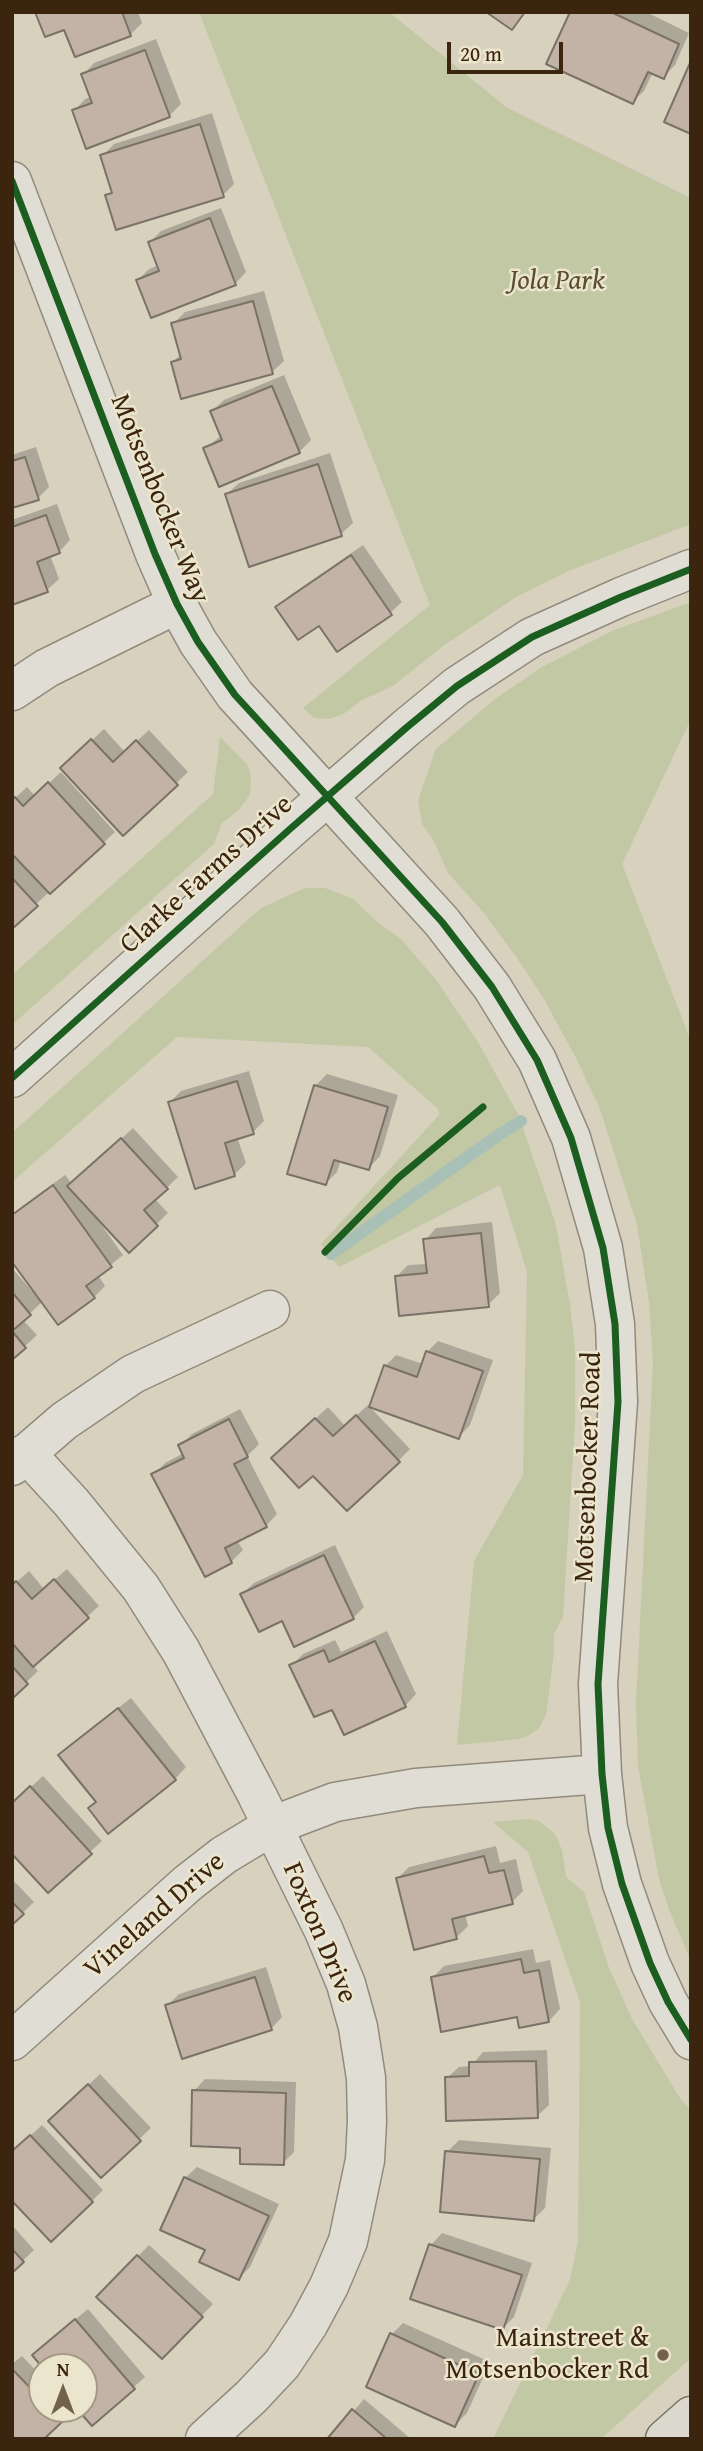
<!DOCTYPE html>
<style>
body{margin:0}
#map{position:relative;width:703px;height:2451px;overflow:hidden;background:#d8d1be;font-family:"Gentium Book Plus",serif}
canvas{display:block}
.frame{position:absolute;inset:0;border:14px solid #3c250f;pointer-events:none}
.north{position:absolute;left:28px;top:2353px;width:70px;height:70px;box-sizing:border-box;background:#ece5ce;border:2px solid #a69882;border-radius:50%;rotate:0deg;font-size:19px;font-weight:700;line-height:28px;text-align:center;color:#3c250f}
.north::after{content:'';display:block;margin:auto;width:24px;height:32px;background:#73614c;clip-path:polygon(50% 0,100% 100%,50% 72%,0 100%)}
.scale{position:absolute;left:447px;top:42px;width:116px;height:32px;box-sizing:border-box;border:4px solid #3c250f;border-top:0;padding-left:9px;font-size:21px;line-height:24px;white-space:nowrap;color:#3c250f;-webkit-text-stroke:5px #ece5ce;paint-order:stroke}
</style>
<div id="map">
<canvas width="703" height="2451"></canvas>
<div class="frame"></div>
<div class="north">N</div>
<div class="scale">20 m</div>
</div>
<script>
const g = document.querySelector('canvas').getContext('2d');
g.lineJoin = 'round';
function fill(path, color) {
  g.fillStyle = color;
  g.fill(path, 'evenodd');
}
function shape(rows) {
  const path = new Path2D();
  for (const r of rows) {
    path.moveTo(r[0], r[1]);
    for (let i = 2; i < r.length; i += 2) path.lineTo(r[i], r[i + 1]);
  }
  return path;
}
function trace(path, color, width, dash) {
  g.strokeStyle = color;
  g.lineWidth = width;
  g.lineCap = dash ? 'butt' : 'round';
  g.setLineDash(dash || []);
  g.stroke(path);
}
function write(font, color, halo, rows, align = 'center') {
  g.font = font + ' "Gentium Book Plus",serif';
  g.lineWidth = 5;
  g.setLineDash([]);
  g.textBaseline = 'middle';
  g.strokeStyle = halo;
  g.fillStyle = color;
  for (const [text, x, y, turn = 0] of rows) {
    g.save();
    g.translate(x, y);
    g.rotate((+turn || 0) * Math.PI / 180);
    g.textAlign = isNaN(turn) ? turn : align;
    if (halo) g.strokeText(text, 0, 0);
    g.fillText(text, 0, 0);
    g.restore();
  }
}
const green = shape([
 [199,12,389,12,506,107,691,198,691,524,571,570,516,597,443,646,393,686,362,700,345,713,329,719,314,718,303,708,430,605],
 [691,602,691,719,622,864,691,1041,691,1961,670,1912,659,1879,638,1766,636,1704,653,1364,649,1302,637,1225,600,1109,576,1058,544,999,517,958,484,913,448,873,434,841,422,824,418,800,436,749,495,699,542,667,612,631],
 [220,737,247,764,251,776,250,795,238,811,222,823,214,844,12,1025,12,975,213,794],
 [305,888,325,888,353,899,375,920,402,940,436,980,478,1042,519,1116,556,1225,570,1305,575,1348,575,1423,563,1617,554,1634,554,1653,546,1715,539,1728,530,1735,519,1739,457,1745,474,1561,523,1475,527,1272,500,1185,339,1267,321,1244,440,1114,437,1108,368,1047,177,1037,12,1182,12,1133,261,908],
 [529,1819,539,1821,555,1834,562,1850,566,1877,584,1892,609,1968,632,2019,680,2098,691,2111,691,2358,601,2439,493,2439,570,2280,578,2241,580,2002,528,1852,493,1822]
]);
const shadow = shape([
 [37,12,138,12,142,23,130,35,65,27],
 [572,12,646,12,689,33,675,65,663,77,653,72,644,91,632,102],
 [156,39,181,104,169,116,74,111,85,99,91,97,83,75,94,63],
 [212,113,234,184,223,195,107,196,113,190,102,156,114,144],
 [221,208,246,272,235,284,138,280,149,269,159,265,150,242,161,231],
 [264,291,284,361,272,372,173,362,181,354,173,324,185,312],
 [284,375,311,440,299,452,205,449,222,435,212,411,224,400],
 [36,447,49,487,38,498,12,507,12,455],
 [330,453,353,523,341,534,227,494,239,483],
 [57,504,70,540,59,552,50,555,59,579,47,590,12,603,12,520],
 [363,545,402,602,390,613,319,623,277,607,289,596],
 [104,729,125,752,149,730,188,772,123,833,74,757],
 [61,772,115,832,12,926,12,801,27,787,35,796],
 [249,1071,264,1121,253,1132,237,1137,246,1163,234,1175,170,1102,181,1091],
 [327,1074,398,1095,380,1156,369,1168,341,1160,337,1172,326,1183,315,1086],
 [133,1128,178,1177,155,1199,168,1213,129,1251,100,1219,98,1220,123,1255,98,1275,105,1286,94,1297,43,1301,23,1320,37,1335,12,1358,12,1268,32,1291,35,1290,12,1259,12,1214,65,1175,72,1184],
 [492,1222,500,1293,488,1305,396,1277,408,1265,427,1264,425,1240,436,1228],
 [438,1341,493,1360,470,1425,459,1437,385,1366,396,1355,423,1364,427,1352],
 [368,1405,410,1449,398,1461,285,1447,328,1407,345,1426],
 [240,1409,259,1444,247,1456,277,1514,266,1526,237,1540,243,1550,231,1562,153,1475,165,1463,184,1453,180,1446,192,1434],
 [335,1545,364,1607,353,1618,242,1594,254,1583],
 [67,1569,99,1606,33,1665,38,1671,12,1696,12,1586,29,1571,44,1589],
 [387,1631,416,1694,405,1706,332,1707,291,1666,303,1654,335,1640,341,1652],
 [131,1698,186,1767,175,1779,97,1801,72,1744],
 [43,1776,102,1841,48,1890,12,1804],
 [496,1846,500,1863,516,1859,523,1891,512,1902,465,1914,468,1926,456,1938,397,1879,409,1867],
 [12,1879,34,1902,12,1923],
 [533,1949,536,1963,550,1960,560,2009,549,2021,518,2015,432,1978,444,1966],
 [266,1967,282,2017,271,2029,167,2006,179,1994],
 [547,2050,549,2105,537,2116,447,2078,459,2067,471,2066,483,2052],
 [100,2074,151,2128,101,2175,62,2110],
 [205,2079,296,2082,294,2152,283,2163,242,2146,194,2091],
 [42,2125,103,2190,92,2201,12,2153],
 [459,2140,551,2148,545,2208,534,2219,447,2152],
 [197,2167,279,2204,250,2267,239,2278,208,2249,185,2178],
 [12,2225,34,2250,12,2271],
 [442,2233,532,2263,514,2317,503,2328,431,2245],
 [149,2245,213,2304,162,2357,98,2297],
 [88,2309,145,2377,92,2424,80,2409,84,2409,84,2367,44,2367,46,2344],
 [403,2323,490,2362,467,2413,455,2425,392,2334],
 [22,2356,42,2377,42,2409,72,2409,46,2434,51,2439,12,2439,12,2364],
 [364,2399,411,2439,330,2439]
]);
const stream = shape([
 [331,1254,497,1136,521,1121]
]);
const building = shape([
 [35,12,122,12,131,36,75,57,64,30,45,37,35,12],
 [486,12,525,12,512,30,486,12],
 [570,12,611,12,679,44,664,79,648,72,633,104,546,64,570,12],
 [145,50,170,117,86,149,72,110,92,103,81,74,145,50],
 [690,63,691,63,691,134,664,122,690,63],
 [200,124,224,197,116,230,105,195,112,193,100,155,200,124],
 [210,218,236,285,151,318,136,280,159,271,148,242,210,218],
 [253,301,273,374,181,399,171,362,181,359,171,323,253,301],
 [272,386,300,453,219,487,203,448,222,440,210,411,272,386],
 [25,457,39,500,12,508,12,461,25,457],
 [318,464,342,536,249,567,225,494,318,464],
 [46,515,60,553,37,562,48,592,12,605,12,527,46,515],
 [351,555,392,615,337,652,319,626,298,640,275,607,351,555],
 [91,739,113,762,136,740,178,785,123,836,60,768,91,739],
 [48,782,105,844,50,894,12,854,12,800,15,797,23,806,48,782],
 [12,878,38,906,12,929,12,878],
 [237,1081,254,1134,225,1143,235,1176,195,1189,168,1102,237,1081],
 [314,1085,388,1107,369,1170,334,1160,326,1185,287,1174,314,1085],
 [121,1138,168,1189,144,1210,158,1226,129,1253,67,1186,121,1138],
 [53,1185,112,1267,86,1286,95,1298,58,1325,12,1262,12,1215,53,1185],
 [481,1233,489,1307,399,1316,395,1276,427,1273,423,1239,481,1233],
 [12,1292,31,1315,12,1331,26,1348,12,1360,12,1292],
 [426,1351,483,1371,459,1439,369,1407,384,1365,417,1377,426,1351],
 [356,1415,400,1462,347,1511,313,1476,299,1488,271,1458,315,1418,333,1436,356,1415],
 [229,1419,248,1457,234,1464,267,1527,225,1548,232,1563,205,1577,151,1474,184,1458,178,1445,229,1419],
 [324,1555,354,1619,294,1647,282,1621,259,1632,240,1594,324,1555],
 [54,1579,89,1618,33,1667,12,1643,12,1585,16,1581,32,1599,54,1579],
 [375,1641,406,1707,344,1735,332,1710,314,1717,289,1665,324,1650,329,1662,375,1641],
 [12,1666,28,1684,12,1699,12,1666],
 [118,1708,176,1780,108,1834,88,1808,96,1802,58,1755,118,1708],
 [30,1786,92,1854,48,1893,12,1854,12,1803,30,1786],
 [484,1856,489,1873,504,1870,513,1904,452,1919,457,1939,414,1950,396,1878,484,1856],
 [12,1902,24,1914,12,1925,12,1902],
 [521,1959,524,1973,539,1970,549,2022,519,2028,517,2017,441,2032,431,1977,521,1959],
 [255,1977,272,2030,182,2059,165,2005,255,1977],
 [536,2061,538,2118,446,2121,445,2077,469,2076,469,2062,536,2061],
 [88,2084,141,2141,101,2178,48,2121,88,2084],
 [192,2090,286,2093,284,2165,240,2164,240,2148,191,2146,192,2090],
 [30,2135,93,2202,51,2242,12,2201,12,2151,30,2135],
 [445,2151,540,2159,534,2221,440,2212,445,2151],
 [184,2177,269,2216,239,2280,199,2262,205,2250,160,2230,184,2177],
 [429,2244,522,2275,503,2330,410,2299,429,2244],
 [12,2249,24,2262,12,2273,12,2249],
 [137,2255,203,2317,162,2359,96,2297,137,2255],
 [75,2319,135,2389,92,2426,77,2409,84,2409,84,2367,42,2367,32,2355,75,2319],
 [390,2333,479,2374,455,2427,366,2387,390,2333],
 [12,2369,42,2400,42,2409,50,2409,62,2422,44,2439,12,2439,12,2369],
 [352,2409,387,2439,327,2439,352,2409]
]);
const minor = shape([
 [12,181,155,554,177,604,198,642,235,695,258,720,442,922,492,987,537,1060,571,1138,603,1248,615,1324,618,1402,598,1684,602,1774,608,1828,622,1884,650,1963,668,2002,691,2040],
 [12,691,47,668,177,604],
 [12,1078,290,829,406,728,457,686,532,637,621,597,691,569],
 [26,1453,71,1502,141,1588,181,1651,257,1795,324,1931,346,1984,358,2027,366,2078,367,2121,365,2160,348,2241,329,2286,308,2325,282,2364,251,2397,205,2439],
 [12,1466,64,1421,133,1374,270,1310],
 [12,2041,188,1883,224,1855,272,1826,335,1802,416,1788,602,1774]
]);
const major = shape([
 [665,2439,691,2416]
]);
const cycleway = shape([
 [12,181,155,554,177,604,198,642,235,695,258,720,442,922,492,987,537,1060,571,1138,603,1248,615,1324,618,1402,598,1684,602,1774,608,1828,622,1884,650,1963,668,2002,691,2040],
 [12,1078,290,829,406,728,457,686,532,637,621,597,691,569],
 [325,1252,398,1178,483,1107]
]);
const markers = [
 [663,2355,7,"#73614c"]
];
const parkNames = [
 ["Jola Park",557,282]
];
const streetNames = [
 ["Motsenbocker Way",159,499,68],
 ["Clarke Farms Drive",207,875,-42],
 ["Motsenbocker Road",589,1467,-88],
 ["Vineland Drive",155,1916,-41],
 ["Foxton Drive",319,1933,67]
];
const poiNames = [
 ["Mainstreet &",649,2339],
 ["Motsenbocker Rd",649,2371]
];
fill(green, '#c2c7a4');
fill(shadow, '#0003');
trace(stream, '#a9c0b6', 12);
fill(building, '#c3b3a7');
trace(building, '#7a7266', 2);
trace(minor, '#918a7d', 41);
trace(major, '#7a7266', 41);
trace(minor, '#e0ded4', 38);
trace(major, '#dbd8cd', 38);
trace(cycleway, '#1b5e20', 7);
for (const [x, y, r, color] of markers) {
  const dot = new Path2D();
  dot.arc(x, y, r, 0, 2 * Math.PI);
  g.fillStyle = color;
  g.fill(dot);
  trace(dot, '#ece5ce', 2.5);
}
write('italic 28px', '#594c2f', '#ece5ce', parkNames);
write('28px', '#3c250f', '#ece5ce', streetNames);
write('28px', '#3c250f', '#ece5ce', poiNames, 'right');
</script>
